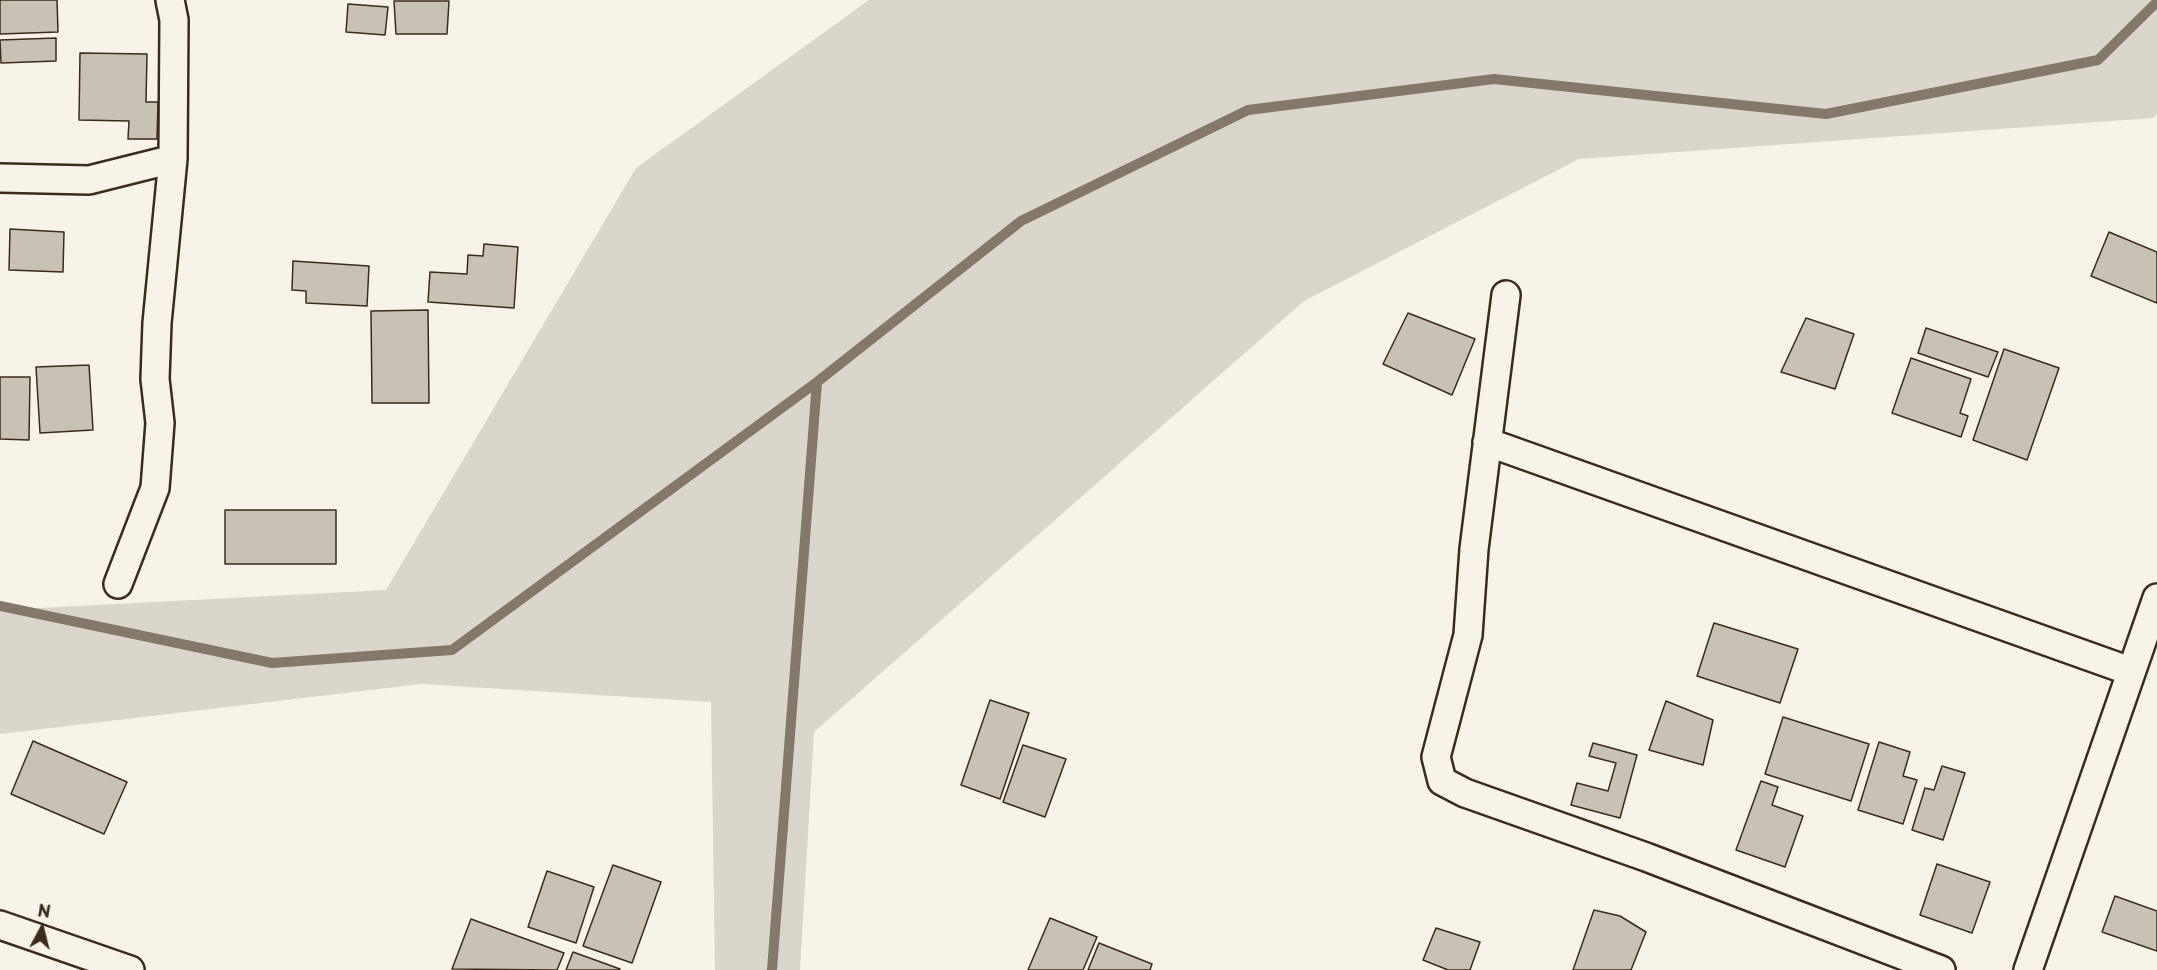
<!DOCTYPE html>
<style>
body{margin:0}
#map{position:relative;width:2157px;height:970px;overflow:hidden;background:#f7f3e8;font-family:"Playpen Sans",sans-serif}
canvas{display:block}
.north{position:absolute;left:12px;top:898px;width:60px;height:60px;-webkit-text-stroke:4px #f7f3e8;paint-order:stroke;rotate:7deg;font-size:16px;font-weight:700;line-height:24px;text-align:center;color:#3b2a1e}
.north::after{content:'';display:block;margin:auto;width:21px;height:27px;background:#3b2a1e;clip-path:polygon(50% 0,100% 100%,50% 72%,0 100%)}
</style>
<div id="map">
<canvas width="2157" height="970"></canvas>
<div class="north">N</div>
</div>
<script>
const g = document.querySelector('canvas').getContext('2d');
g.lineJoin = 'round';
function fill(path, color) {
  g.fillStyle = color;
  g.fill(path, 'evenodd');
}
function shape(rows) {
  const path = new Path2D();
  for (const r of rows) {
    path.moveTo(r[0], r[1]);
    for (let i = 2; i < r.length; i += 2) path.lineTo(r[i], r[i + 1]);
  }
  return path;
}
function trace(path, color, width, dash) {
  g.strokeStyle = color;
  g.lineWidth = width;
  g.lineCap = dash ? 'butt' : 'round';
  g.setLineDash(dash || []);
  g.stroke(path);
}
const green = shape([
 [869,0,2157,0,2157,114,2153,118,1579,159,1304,301,814,732,800,970,715,970,711,702,421,684,0,734,0,610,386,590,636,168]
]);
const stream = shape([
 [0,606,272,663,452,650,817,382,1021,221,1248,110,1494,79,1826,114,2098,60,2157,2],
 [772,970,817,382]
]);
const building = shape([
 [0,0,57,0,58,32,0,34,0,0],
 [394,1,449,1,447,34,396,34,394,1],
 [348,4,388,7,385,35,346,32,348,4],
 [56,38,56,61,1,63,0,40,56,38],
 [80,53,147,54,146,102,158,102,157,139,128,139,129,121,79,120,80,53],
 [10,229,64,232,63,272,9,270,10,229],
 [2109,232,2157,252,2157,303,2091,276,2109,232],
 [484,244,518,247,514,308,428,302,430,272,467,274,468,255,483,256,484,244],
 [293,261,369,266,367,306,306,303,306,291,292,290,293,261],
 [428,310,429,403,372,403,371,311,428,310],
 [1408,313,1475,339,1452,395,1383,364,1408,313],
 [1806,318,1854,334,1835,389,1781,372,1806,318],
 [1926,328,1998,352,1988,377,1918,353,1926,328],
 [2004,349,2059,368,2027,460,1973,440,2004,349],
 [1911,358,1971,379,1960,413,1968,416,1961,437,1892,413,1911,358],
 [89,365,93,430,40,433,36,367,89,365],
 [0,377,30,377,29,440,0,439,0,377],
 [225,510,336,510,336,564,225,564,225,510],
 [1714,623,1798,649,1780,703,1697,676,1714,623],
 [990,700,1029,713,1000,799,961,785,990,700],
 [1666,701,1713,720,1703,765,1649,750,1666,701],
 [1783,717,1869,744,1851,801,1765,774,1783,717],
 [33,741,127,782,104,834,11,794,33,741],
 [1879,742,1910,752,1903,776,1917,780,1903,824,1858,810,1879,742],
 [1593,743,1637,755,1620,818,1571,805,1577,783,1608,791,1616,763,1589,756,1593,743],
 [1023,745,1066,759,1045,817,1003,802,1023,745],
 [1942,766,1965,773,1943,840,1912,830,1925,788,1934,790,1942,766],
 [1761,781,1778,787,1772,805,1803,816,1785,867,1736,850,1761,781],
 [1937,864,1990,882,1972,933,1920,915,1937,864],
 [613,865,661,882,632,963,583,946,613,865],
 [547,871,594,887,576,943,528,927,547,871],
 [2115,896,2157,911,2157,951,2102,932,2115,896],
 [1594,910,1620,916,1646,932,1631,970,1573,970,1594,910],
 [1050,918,1097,937,1083,970,1028,970,1050,918],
 [471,919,564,953,557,970,452,969,471,919],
 [1436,928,1480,942,1470,970,1448,970,1423,960,1436,928],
 [1099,943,1152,964,1150,970,1088,970,1099,943],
 [573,952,620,969,619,970,566,970,573,952]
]);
const street = shape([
 [0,178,89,180,173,159],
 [1506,295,1474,549,1468,635,1436,757,1442,781,1465,793,1646,857,1941,970],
 [1487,442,2130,671],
 [118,584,155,488,160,423,155,379,157,323,173,159,174,20,170,0],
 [0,925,130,970],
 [2028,970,2157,598]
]);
fill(green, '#dbd6cb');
trace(stream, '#84786c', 10);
fill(building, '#c8c1b6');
trace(building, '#3b2a1e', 1.5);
trace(street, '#3b2a1e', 32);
trace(street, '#f7f3e8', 27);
</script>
